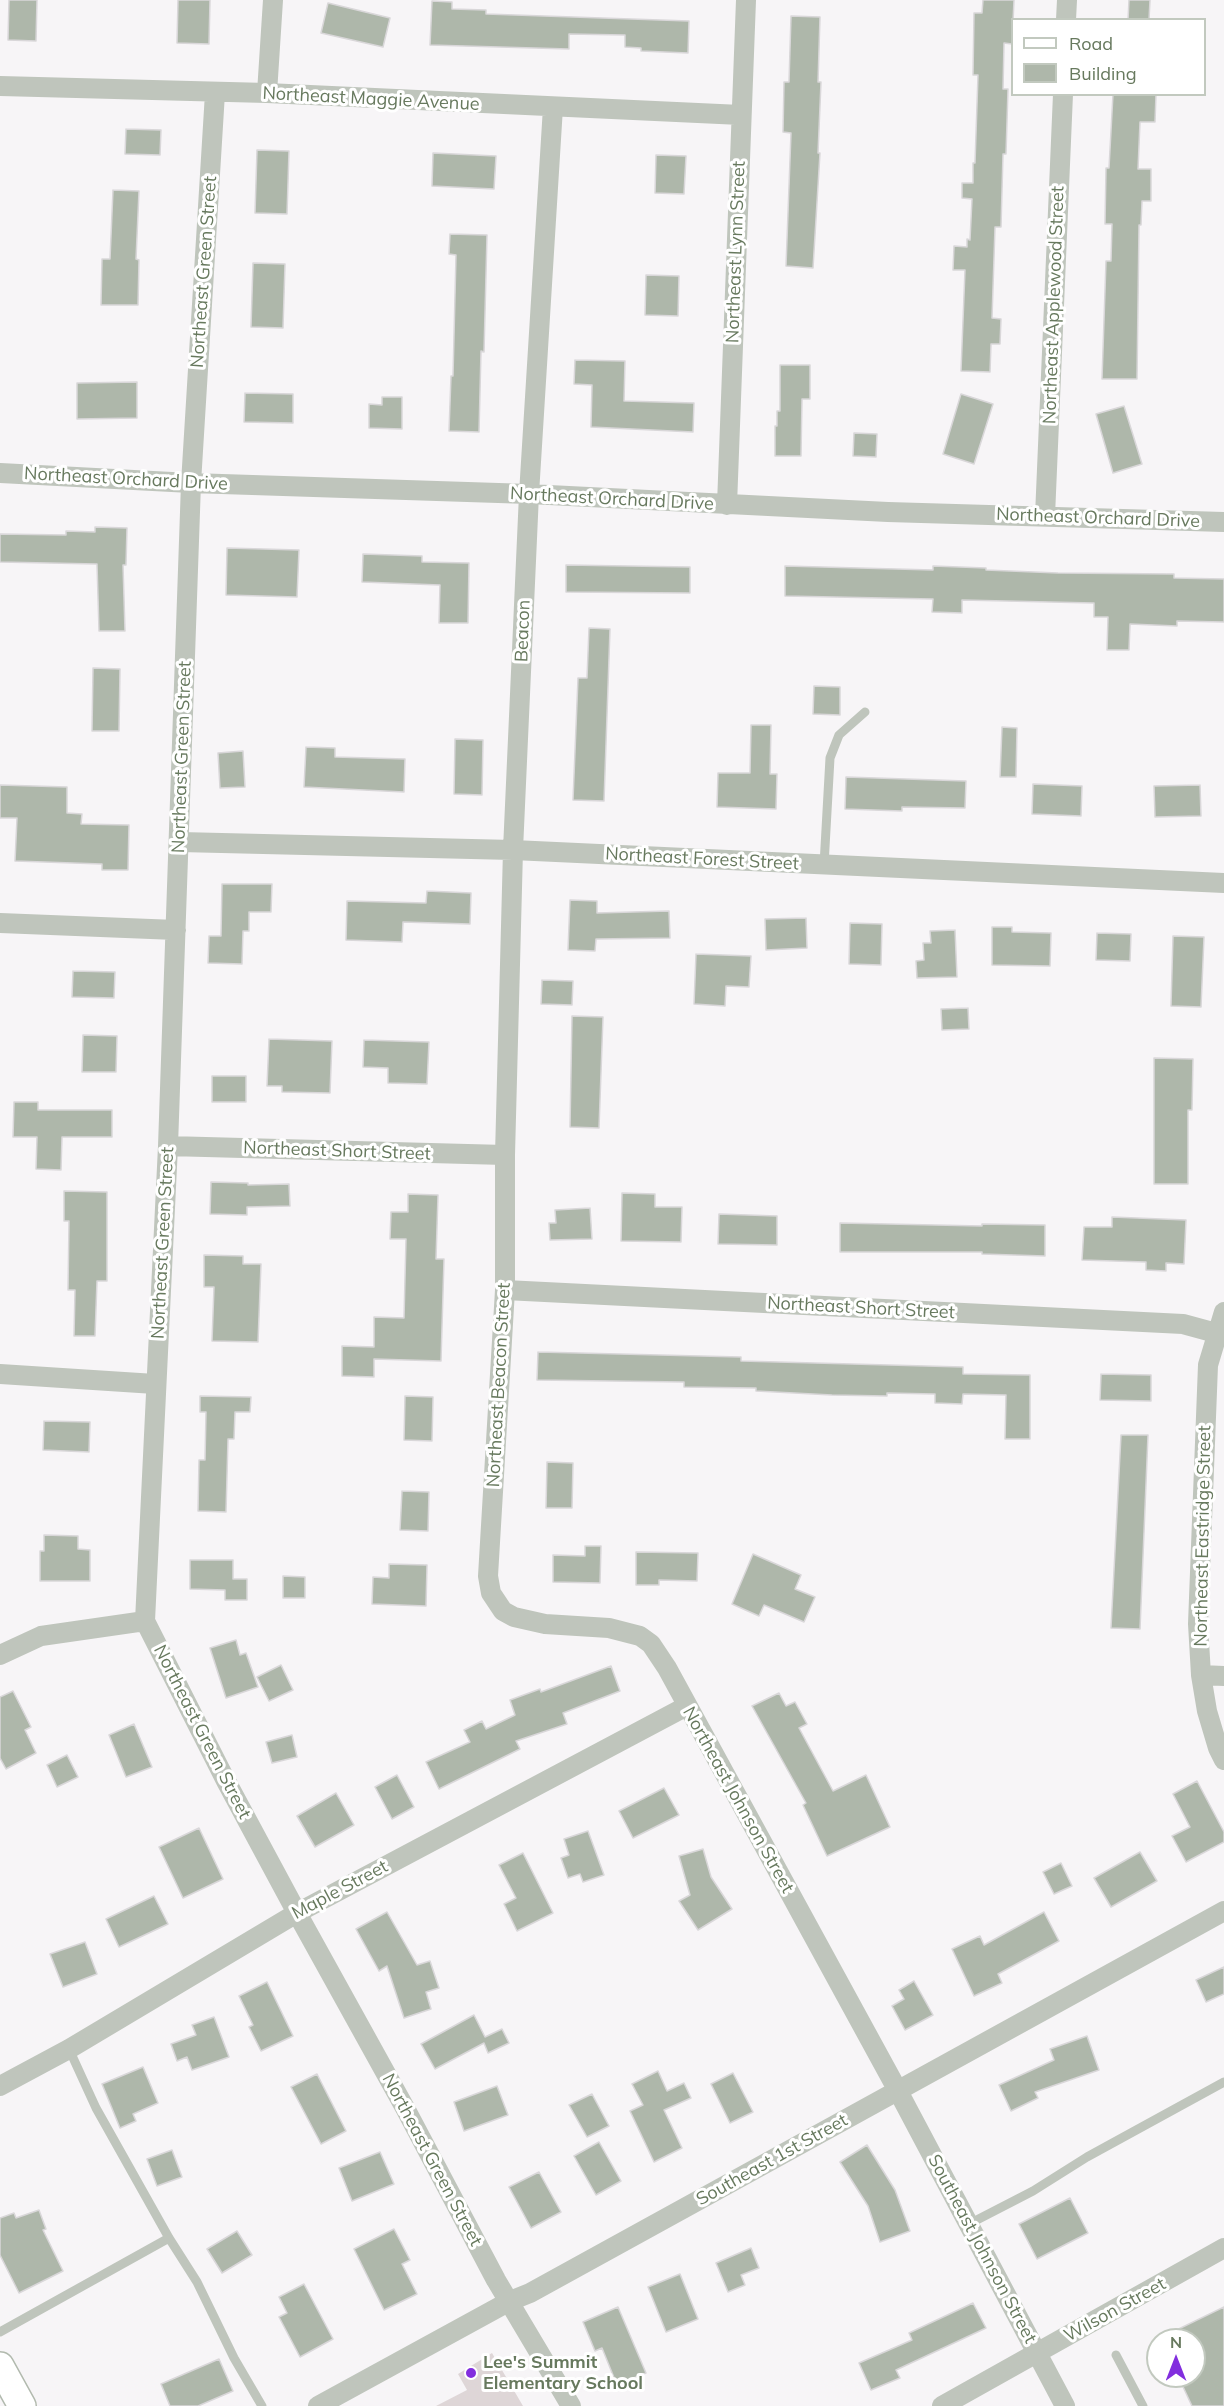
<!DOCTYPE html>
<style>
body{margin:0}
#map{position:relative;width:1224px;height:2406px;overflow:hidden;background:#f7f5f7;font-family:Mulish,sans-serif}
canvas{display:block}
.legend{position:absolute;left:1011px;top:18px;width:195px;height:78px;box-sizing:border-box;background:#fff;border:2px solid #c2c9bf;margin:0;padding:8px 10px;list-style:none;font-size:18px;color:#67795e}
.legend li{display:flex;align-items:center;gap:12px;height:30px}
.legend b{width:30px;border:2px solid #c2c9bf}
.north{position:absolute;left:1146px;top:2328px;width:60px;height:60px;box-sizing:border-box;background:#fff;border:2px solid #c2c9bf;border-radius:50%;rotate:0deg;font-size:16px;font-weight:700;line-height:24px;text-align:center;color:#67795e}
.north::after{content:'';display:block;margin:auto;width:21px;height:27px;background:#822ede;clip-path:polygon(50% 0,100% 100%,50% 72%,0 100%)}
</style>
<div id="map">
<canvas width="1224" height="2406"></canvas>
<ul class="legend">
<li><b style="height:8px;background:#fff"></b>Road</li>
<li><b style="height:16px;background:#aeb7aa"></b>Building</li>
</ul>
<div class="north">N</div>
</div>
<script>
const g = document.querySelector('canvas').getContext('2d');
g.lineJoin = 'round';
function fill(path, color) {
  g.fillStyle = color;
  g.fill(path, 'evenodd');
}
function shape(rows) {
  const path = new Path2D();
  for (const r of rows) {
    path.moveTo(r[0], r[1]);
    for (let i = 2; i < r.length; i += 2) path.lineTo(r[i], r[i + 1]);
  }
  return path;
}
function trace(path, color, width, dash) {
  g.strokeStyle = color;
  g.lineWidth = width;
  g.lineCap = dash ? 'butt' : 'round';
  g.setLineDash(dash || []);
  g.stroke(path);
}
function write(font, color, halo, rows, align = 'center') {
  g.font = font + ' Mulish,sans-serif';
  g.lineWidth = 6;
  g.setLineDash([]);
  g.textBaseline = 'middle';
  g.strokeStyle = halo;
  g.fillStyle = color;
  for (const [text, x, y, turn = 0] of rows) {
    g.save();
    g.translate(x, y);
    g.rotate((+turn || 0) * Math.PI / 180);
    g.textAlign = isNaN(turn) ? turn : align;
    if (halo) g.strokeText(text, 0, 0);
    g.fillText(text, 0, 0);
    g.restore();
  }
}
const green = shape([
 [492,2353,523,2406,436,2406,467,2390,458,2374]
]);
const building = shape([
 [9,0,37,0,36,41,8,40,9,0],
 [178,0,210,0,209,44,177,43,178,0],
 [983,0,1014,0,1012,44,1004,43,1003,89,1008,89,1006,154,1003,154,1001,227,995,227,992,318,1001,319,1000,344,991,344,990,372,961,371,965,270,953,270,954,246,967,247,967,239,970,240,972,199,962,198,962,183,973,183,973,163,975,163,978,75,973,75,974,13,982,13,983,0],
 [1129,0,1150,0,1149,20,1128,20,1129,0],
 [432,1,452,2,452,9,486,10,486,14,689,21,688,53,641,51,641,48,625,47,625,35,569,34,569,49,430,45,432,1],
 [328,3,390,18,383,47,321,33,328,3],
 [791,16,820,17,818,82,821,82,818,153,820,153,813,268,786,266,791,133,783,132,784,82,789,82,791,16],
 [1113,94,1156,94,1155,122,1140,122,1138,169,1151,169,1151,201,1142,201,1141,225,1139,225,1137,379,1102,379,1106,261,1111,261,1112,224,1105,224,1106,168,1109,168,1113,94],
 [126,129,161,130,160,155,125,154,126,129],
 [257,150,289,151,287,214,255,213,257,150],
 [433,153,496,156,494,189,432,186,433,153],
 [656,155,686,156,684,194,655,193,656,155],
 [113,190,139,191,136,259,139,260,138,305,101,305,102,259,110,259,113,190],
 [450,234,487,235,484,352,481,351,479,432,449,431,451,376,453,376,456,255,449,254,450,234],
 [253,263,285,264,283,328,251,327,253,263],
 [646,275,679,276,678,316,645,315,646,275],
 [575,360,625,361,624,401,694,403,693,432,591,427,592,385,574,384,575,360],
 [780,365,810,365,810,399,802,399,801,456,775,456,775,426,777,426,777,411,780,411,780,365],
 [137,382,137,418,77,419,77,383,137,382],
 [245,393,293,394,293,423,244,422,245,393],
 [961,394,993,404,974,464,943,454,961,394],
 [382,397,402,397,402,429,369,428,369,404,382,405,382,397],
 [1124,406,1142,464,1113,473,1096,414,1124,406],
 [854,433,877,434,876,457,853,456,854,433],
 [95,527,127,528,126,565,123,565,125,631,99,631,97,564,0,562,0,534,66,535,66,531,95,532,95,527],
 [227,548,299,550,297,597,226,595,227,548],
 [363,554,422,556,422,562,469,563,468,623,439,623,440,585,362,582,363,554],
 [566,565,690,567,690,593,566,592,566,565],
 [785,566,933,570,933,566,986,568,986,570,1058,573,1174,574,1174,578,1224,579,1224,622,1177,621,1177,626,1130,624,1129,650,1107,650,1108,617,1094,617,1094,603,962,600,962,613,932,612,933,599,785,596,785,566],
 [589,628,610,629,604,801,573,800,578,678,587,678,589,628],
 [93,668,120,669,119,731,92,731,93,668],
 [814,686,840,687,840,715,813,714,814,686],
 [751,725,771,725,770,774,777,774,776,809,717,807,718,773,750,773,751,725],
 [1002,727,1017,728,1016,777,1000,777,1002,727],
 [455,739,483,740,482,795,454,794,455,739],
 [306,747,335,748,335,757,405,759,404,792,304,787,306,747],
 [243,751,245,787,220,788,218,753,243,751],
 [846,777,966,781,965,808,902,807,902,811,845,809,846,777],
 [1033,784,1082,786,1081,816,1032,814,1033,784],
 [0,785,67,787,67,813,82,814,81,824,129,825,128,870,102,870,102,864,15,861,17,818,0,818,0,785],
 [1200,785,1201,816,1155,817,1154,786,1200,785],
 [222,884,272,884,271,912,249,912,249,931,243,931,242,964,208,963,209,936,221,936,222,884],
 [427,891,471,893,470,924,403,922,402,942,346,940,347,901,426,903,427,891],
 [570,900,597,901,597,913,669,911,670,938,596,939,595,951,568,950,570,900],
 [806,918,807,948,766,950,765,919,806,918],
 [850,923,882,924,881,965,849,964,850,923],
 [992,927,1012,927,1012,932,1051,933,1050,966,992,965,992,927],
 [955,930,957,977,917,978,916,961,924,960,923,943,931,943,930,931,955,930],
 [1097,933,1131,934,1130,961,1096,960,1097,933],
 [1173,936,1204,937,1201,1007,1171,1006,1173,936],
 [696,954,751,956,749,987,726,986,725,1006,694,1004,696,954],
 [73,971,115,972,114,998,72,997,73,971],
 [542,980,573,981,572,1005,541,1004,542,980],
 [968,1008,969,1029,942,1030,941,1009,968,1008],
 [572,1016,603,1017,599,1128,570,1127,572,1016],
 [83,1035,117,1036,116,1072,82,1072,83,1035],
 [269,1039,332,1041,330,1093,282,1092,282,1086,267,1086,269,1039],
 [364,1040,429,1042,427,1084,388,1083,388,1068,363,1067,364,1040],
 [1154,1058,1193,1059,1192,1110,1188,1110,1188,1184,1154,1184,1154,1058],
 [212,1076,246,1076,246,1102,212,1102,212,1076],
 [14,1102,38,1102,38,1110,112,1110,112,1137,62,1137,61,1170,36,1169,37,1137,13,1137,14,1102],
 [211,1182,248,1183,248,1185,289,1184,290,1206,247,1207,247,1215,210,1214,211,1182],
 [64,1191,107,1192,107,1281,97,1281,95,1336,74,1336,75,1290,68,1290,69,1221,64,1221,64,1191],
 [622,1193,655,1194,655,1207,682,1207,681,1242,621,1241,622,1193],
 [408,1194,438,1195,436,1259,444,1259,441,1361,374,1359,374,1377,342,1376,342,1346,374,1347,374,1317,404,1318,406,1239,390,1239,391,1212,408,1212,408,1194],
 [590,1208,592,1239,550,1240,549,1223,556,1223,555,1210,590,1208],
 [719,1214,777,1216,777,1245,718,1244,719,1214],
 [1112,1217,1186,1220,1184,1264,1166,1263,1166,1271,1146,1270,1146,1262,1082,1260,1084,1227,1112,1227,1112,1217],
 [840,1223,982,1226,982,1224,1045,1225,1045,1256,982,1254,982,1252,840,1252,840,1223],
 [204,1255,243,1256,243,1264,261,1264,258,1342,212,1341,214,1287,204,1287,204,1255],
 [538,1352,741,1357,741,1361,963,1367,963,1374,1030,1375,1030,1439,1005,1439,1006,1395,963,1394,962,1404,935,1403,935,1394,887,1393,887,1396,832,1395,756,1391,756,1388,684,1387,684,1382,537,1380,538,1352],
 [1101,1374,1151,1375,1151,1401,1100,1400,1101,1374],
 [200,1396,251,1397,250,1412,235,1412,234,1439,228,1439,226,1512,198,1511,199,1460,205,1460,206,1412,200,1412,200,1396],
 [405,1396,433,1397,432,1441,404,1440,405,1396],
 [44,1421,90,1422,89,1452,43,1450,44,1421],
 [1121,1435,1148,1435,1140,1629,1111,1628,1121,1435],
 [547,1462,573,1463,572,1508,546,1508,547,1462],
 [402,1491,429,1492,428,1531,400,1530,402,1491],
 [44,1535,78,1536,78,1549,90,1550,90,1581,40,1581,40,1551,44,1551,44,1535],
 [585,1546,601,1546,600,1583,553,1582,553,1555,585,1556,585,1546],
 [636,1552,698,1553,697,1581,659,1580,659,1585,636,1585,636,1552],
 [753,1554,801,1575,795,1589,815,1597,804,1622,764,1605,759,1616,732,1604,753,1554],
 [190,1560,233,1560,233,1579,247,1579,247,1600,225,1600,225,1590,190,1589,190,1560],
 [389,1564,427,1565,426,1606,372,1604,373,1577,389,1578,389,1564],
 [283,1576,305,1577,305,1598,283,1598,283,1576],
 [236,1640,240,1655,246,1653,258,1687,226,1698,210,1648,236,1640],
 [281,1665,293,1690,269,1701,257,1677,281,1665],
 [611,1666,620,1691,563,1713,567,1724,516,1741,520,1749,439,1789,426,1762,470,1742,464,1730,482,1721,486,1729,515,1715,510,1700,540,1689,541,1692,611,1666],
 [13,1691,31,1727,25,1730,36,1753,6,1769,0,1758,0,1697,13,1691],
 [779,1693,786,1706,795,1702,807,1724,799,1728,833,1791,866,1775,890,1827,827,1856,803,1805,806,1803,752,1706,779,1693],
 [134,1724,152,1767,126,1777,109,1735,134,1724],
 [292,1735,297,1757,272,1763,266,1742,292,1735],
 [67,1755,78,1777,57,1787,47,1765,67,1755],
 [397,1775,414,1807,392,1819,375,1787,397,1775],
 [1197,1781,1224,1832,1224,1842,1186,1862,1172,1836,1190,1827,1173,1794,1197,1781],
 [664,1788,679,1815,633,1838,619,1811,664,1788],
 [336,1793,354,1825,315,1847,297,1816,336,1793],
 [199,1828,223,1879,183,1898,159,1847,199,1828],
 [588,1831,604,1875,583,1882,580,1874,568,1878,561,1858,569,1855,564,1839,588,1831],
 [703,1849,711,1877,732,1909,698,1930,679,1901,690,1895,679,1856,703,1849],
 [1140,1852,1157,1881,1111,1907,1094,1878,1140,1852],
 [523,1853,553,1913,517,1931,504,1904,516,1898,499,1865,523,1853],
 [1061,1863,1072,1886,1054,1894,1043,1872,1061,1863],
 [154,1896,168,1924,119,1947,106,1919,154,1896],
 [387,1912,417,1965,430,1961,439,1988,426,1992,431,2009,404,2018,387,1966,379,1971,356,1929,387,1912],
 [1044,1912,1059,1941,998,1974,1002,1983,974,1996,952,1949,980,1936,984,1945,1044,1912],
 [85,1942,97,1974,63,1987,50,1954,85,1942],
 [1224,1967,1224,1994,1206,2002,1196,1980,1224,1967],
 [914,1981,933,2015,905,2030,892,2006,904,1999,899,1990,914,1981],
 [267,1982,293,2036,261,2051,249,2027,253,2025,239,1996,267,1982],
 [474,2015,485,2037,502,2029,509,2043,488,2053,484,2043,435,2069,421,2044,474,2015],
 [214,2017,229,2057,192,2070,187,2057,177,2061,171,2044,196,2035,192,2025,214,2017],
 [1087,2036,1099,2070,1035,2092,1038,2098,1011,2111,999,2085,1054,2060,1050,2049,1087,2036],
 [143,2067,158,2103,133,2114,136,2121,120,2128,102,2084,143,2067],
 [658,2071,667,2091,684,2083,691,2098,664,2110,682,2148,654,2162,630,2111,643,2105,632,2084,658,2071],
 [733,2073,753,2112,730,2123,711,2084,733,2073],
 [317,2074,346,2131,321,2144,291,2087,317,2074],
 [497,2086,508,2115,464,2131,454,2102,497,2086],
 [592,2094,609,2126,587,2137,569,2105,592,2094],
 [599,2142,621,2181,596,2195,574,2156,599,2142],
 [867,2145,895,2190,910,2231,880,2242,868,2206,840,2162,867,2145],
 [172,2150,182,2177,157,2186,147,2159,172,2150],
 [380,2152,394,2184,352,2201,339,2168,380,2152],
 [539,2172,561,2212,531,2228,509,2187,539,2172],
 [1070,2198,1088,2233,1037,2259,1019,2224,1070,2198],
 [39,2210,46,2229,43,2230,63,2271,19,2293,0,2255,0,2218,14,2213,16,2218,39,2210],
 [394,2229,410,2260,402,2264,417,2294,384,2310,354,2249,394,2229],
 [237,2231,252,2255,222,2273,207,2249,237,2231],
 [751,2248,759,2268,741,2275,745,2285,728,2292,716,2263,751,2248],
 [680,2274,698,2319,666,2332,648,2287,680,2274],
 [304,2284,333,2339,300,2357,279,2317,287,2313,279,2297,304,2284],
 [973,2303,986,2328,896,2370,900,2378,871,2390,859,2363,912,2340,909,2333,973,2303],
 [618,2307,646,2373,617,2385,602,2348,595,2351,583,2322,618,2307],
 [1224,2307,1224,2406,1192,2406,1178,2376,1194,2376,1194,2340,1156,2340,1224,2307],
 [219,2359,233,2391,198,2406,170,2406,161,2384,219,2359]
]);
const lane = shape([
 [824,865,830,758,839,735,865,712],
 [69,2049,96,2108,169,2238,197,2282,234,2358,262,2406],
 [969,2224,1033,2191,1087,2157,1224,2082],
 [0,2332,169,2238],
 [1116,2355,1143,2406]
]);
const street = shape([
 [1066,20,1067,0],
 [0,86,267,93,741,115],
 [215,93,191,483,168,1146,145,1621,226,1781,297,1913,405,2108,496,2280,571,2406],
 [267,93,273,0],
 [553,107,529,494,513,850,505,1155,505,1290,488,1576,491,1593,503,1611,514,1617,545,1624,609,1628,640,1636,651,1644,667,1668,898,2091,1065,2406],
 [0,473,191,483,529,494,888,512,1224,522],
 [727,505,746,0],
 [1045,516,1063,94],
 [180,842,513,850,1224,883],
 [0,923,176,930],
 [168,1146,505,1155],
 [505,1290,1183,1324,1216,1333],
 [1224,1312,1208,1365,1198,1624,1201,1675,1207,1711,1218,1748,1224,1760],
 [0,1374,155,1384],
 [0,1655,41,1636,145,1621],
 [1201,1675,1224,1676],
 [0,2086,69,2049,297,1913,687,1706],
 [318,2406,510,2301,530,2293,1224,1911],
 [942,2406,1224,2248]
]);
const secondary = shape([
 [0,2366,22,2406]
]);
const markers = [
 [471,2373,6,"#822ede"]
];
const streetNames = [
 ["Northeast Maggie Avenue",371,99,3],
 ["Northeast Lynn Street",736,252,-88],
 ["Northeast Green Street",204,272,-86],
 ["Northeast Applewood Street",1054,305,-88],
 ["Northeast Orchard Drive",126,479,3],
 ["Northeast Orchard Drive",612,499,3],
 ["Northeast Orchard Drive",1098,518,2],
 ["Beacon",523,631,-88],
 ["Northeast Green Street",182,757,-88],
 ["Northeast Forest Street",702,859,3],
 ["Northeast Short Street",337,1151,2],
 ["Northeast Green Street",163,1243,-87],
 ["Northeast Short Street",861,1308,3],
 ["Northeast Beacon Street",499,1385,-87],
 ["Northeast Eastridge Street",1203,1536,-89],
 ["Northeast Green Street",202,1732,63],
 ["Northeast Johnson Street",738,1800,61],
 ["Maple Street",340,1890,-28],
 ["Northeast Green Street",432,2160,62],
 ["Southeast 1st Street",772,2160,-29],
 ["Southeast Johnson Street",982,2249,62],
 ["Wilson Street",1115,2310,-29]
];
const poiNames = [
 ["Lee's Summit",483,2363],
 ["Elementary School",483,2384]
];
fill(green, '#ded6d7');
fill(building, '#aeb7aa');
trace(building, '#d9d7d9', 1.5);
trace(secondary, '#b2baae', 30);
trace(lane, '#bfc5bc', 9);
trace(street, '#bfc5bc', 20);
trace(secondary, '#fff', 27);
for (const [x, y, r, color] of markers) {
  const dot = new Path2D();
  dot.arc(x, y, r, 0, 2 * Math.PI);
  g.fillStyle = color;
  g.fill(dot);
  trace(dot, '#fff', 2);
}
write('18px', '#67795e', '#fff', streetNames);
write('bold 18px', '#67795e', '#fff', poiNames, 'left');
</script>
